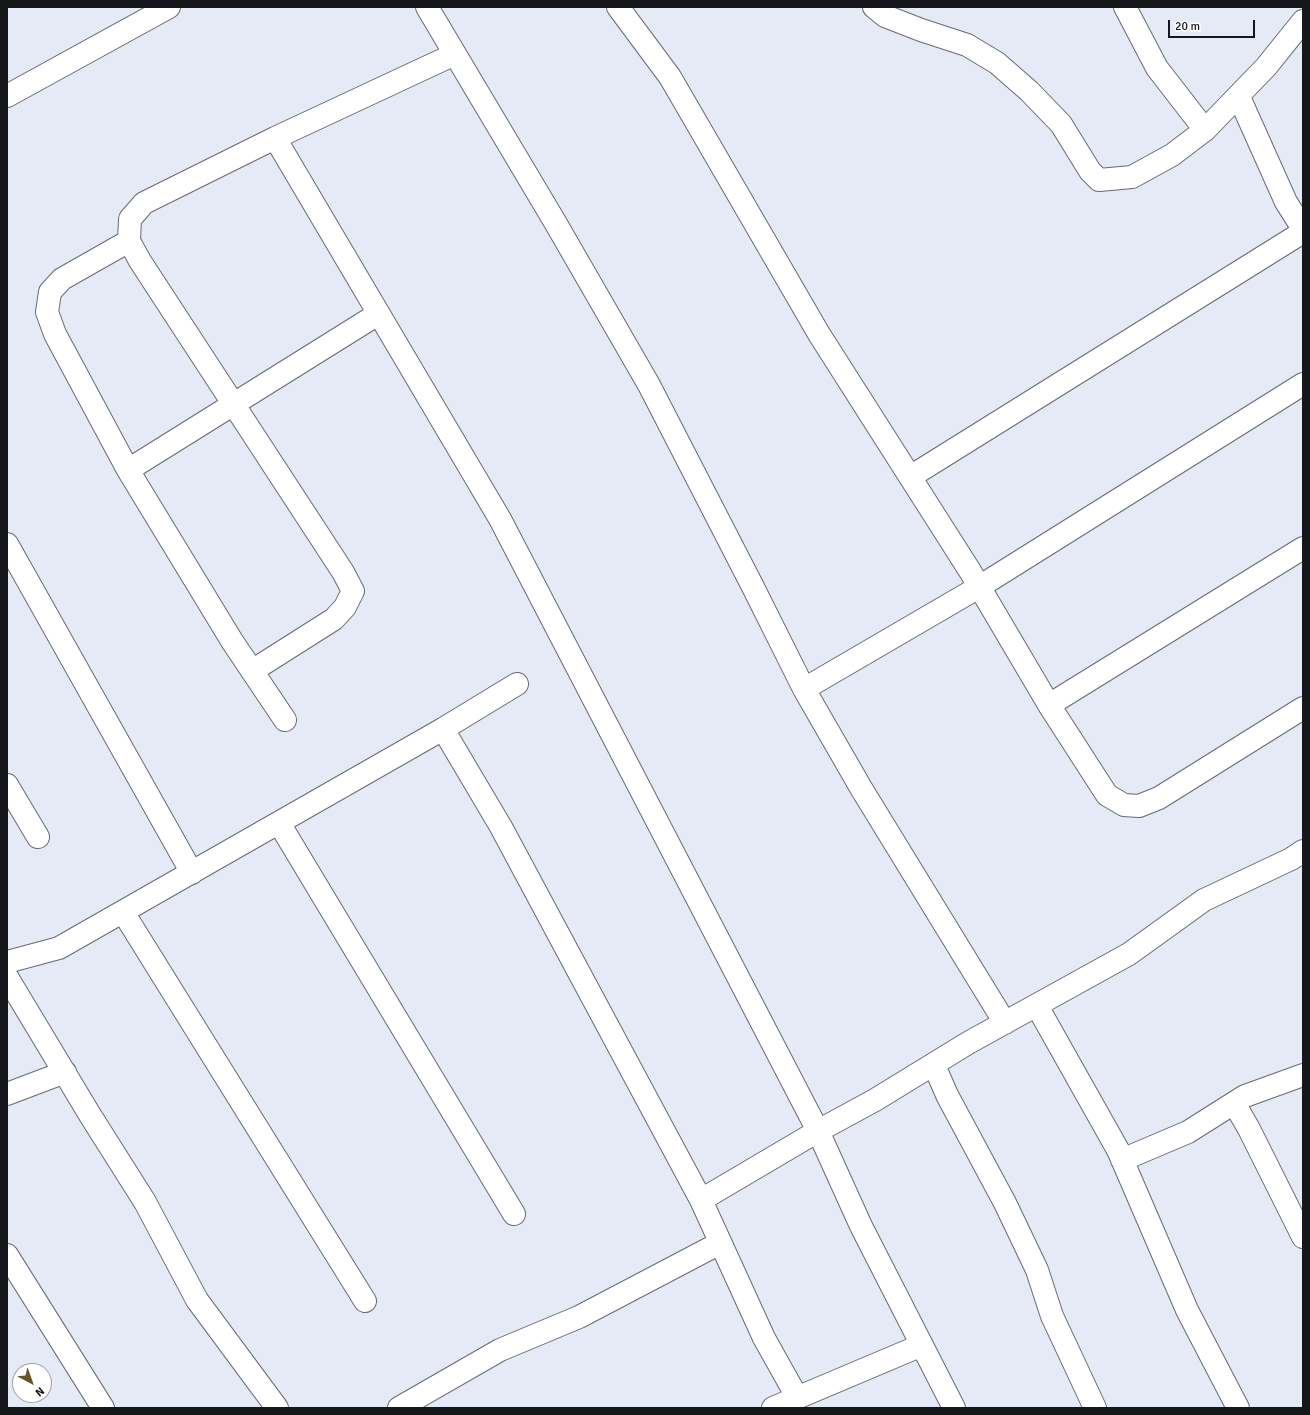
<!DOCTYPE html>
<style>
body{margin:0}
#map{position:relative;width:1310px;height:1415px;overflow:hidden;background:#e5eaf6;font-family:Signika,sans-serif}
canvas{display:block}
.frame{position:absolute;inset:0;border:8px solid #15171b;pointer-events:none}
.north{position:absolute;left:12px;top:1363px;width:40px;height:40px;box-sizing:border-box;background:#fff;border:1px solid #a1a2a4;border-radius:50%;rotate:139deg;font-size:11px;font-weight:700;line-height:16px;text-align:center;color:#15171b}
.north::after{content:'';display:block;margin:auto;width:14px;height:18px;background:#685523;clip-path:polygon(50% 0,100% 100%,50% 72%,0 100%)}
.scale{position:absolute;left:1168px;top:20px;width:87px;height:18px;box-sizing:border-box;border:2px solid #15171b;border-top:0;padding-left:5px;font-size:12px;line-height:14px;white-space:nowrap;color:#15171b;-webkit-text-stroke:3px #fff;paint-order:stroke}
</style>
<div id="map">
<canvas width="1310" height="1415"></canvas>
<div class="frame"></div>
<div class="north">N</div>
<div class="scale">20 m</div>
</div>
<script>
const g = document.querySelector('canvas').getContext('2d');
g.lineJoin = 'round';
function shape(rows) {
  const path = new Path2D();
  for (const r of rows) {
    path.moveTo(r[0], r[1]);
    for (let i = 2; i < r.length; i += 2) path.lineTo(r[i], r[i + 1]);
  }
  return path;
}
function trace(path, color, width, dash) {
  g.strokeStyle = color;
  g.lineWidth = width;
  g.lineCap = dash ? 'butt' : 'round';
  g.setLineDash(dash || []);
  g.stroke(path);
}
const minor = shape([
 [427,7,555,222,649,385,753,587,804,689,861,788,1005,1023],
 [618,7,670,77,819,334,970,571,1049,705,1107,795,1124,805,1139,806,1159,798,1303,708],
 [874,7,885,16,921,30,967,45,997,63,1029,91,1061,124,1090,171,1099,180,1132,177,1172,155,1205,130,1266,67,1303,21],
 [1125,7,1157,68,1205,130],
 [7,96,169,7],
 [1239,97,1286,202,1303,229],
 [275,138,500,519,818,1131,701,1200,764,1338,797,1397],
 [129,241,62,279,50,292,47,312,55,334,128,470,232,641,285,720],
 [128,470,378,314],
 [910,477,1303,232],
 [7,544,192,873],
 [252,671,334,619,345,607,353,591,343,572,140,261,129,241,130,219,144,203,275,138,455,54],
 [804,689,979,587,1303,384],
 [1049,705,1303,548],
 [443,729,501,827,701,1200],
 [7,785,38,837],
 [279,823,514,1214],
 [123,912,365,1301],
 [7,962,59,948,443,729,517,684],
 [7,977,90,1115,145,1202,197,1300,277,1408],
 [1037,1006,1118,1150,1187,1310,1238,1408],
 [934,1065,947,1095,1005,1203,1037,1270,1052,1316,1095,1408],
 [7,1094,65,1072],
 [1234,1103,1249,1129,1303,1237],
 [1122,1160,1188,1132,1245,1096,1303,1075],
 [7,1255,103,1408],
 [399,1408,500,1350,579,1317,720,1243],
 [773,1408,922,1345],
 [954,1408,861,1226,818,1131,875,1100,968,1043,1129,954,1204,900,1291,859,1303,851]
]);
trace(minor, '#666a75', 24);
trace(minor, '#fff', 22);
</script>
